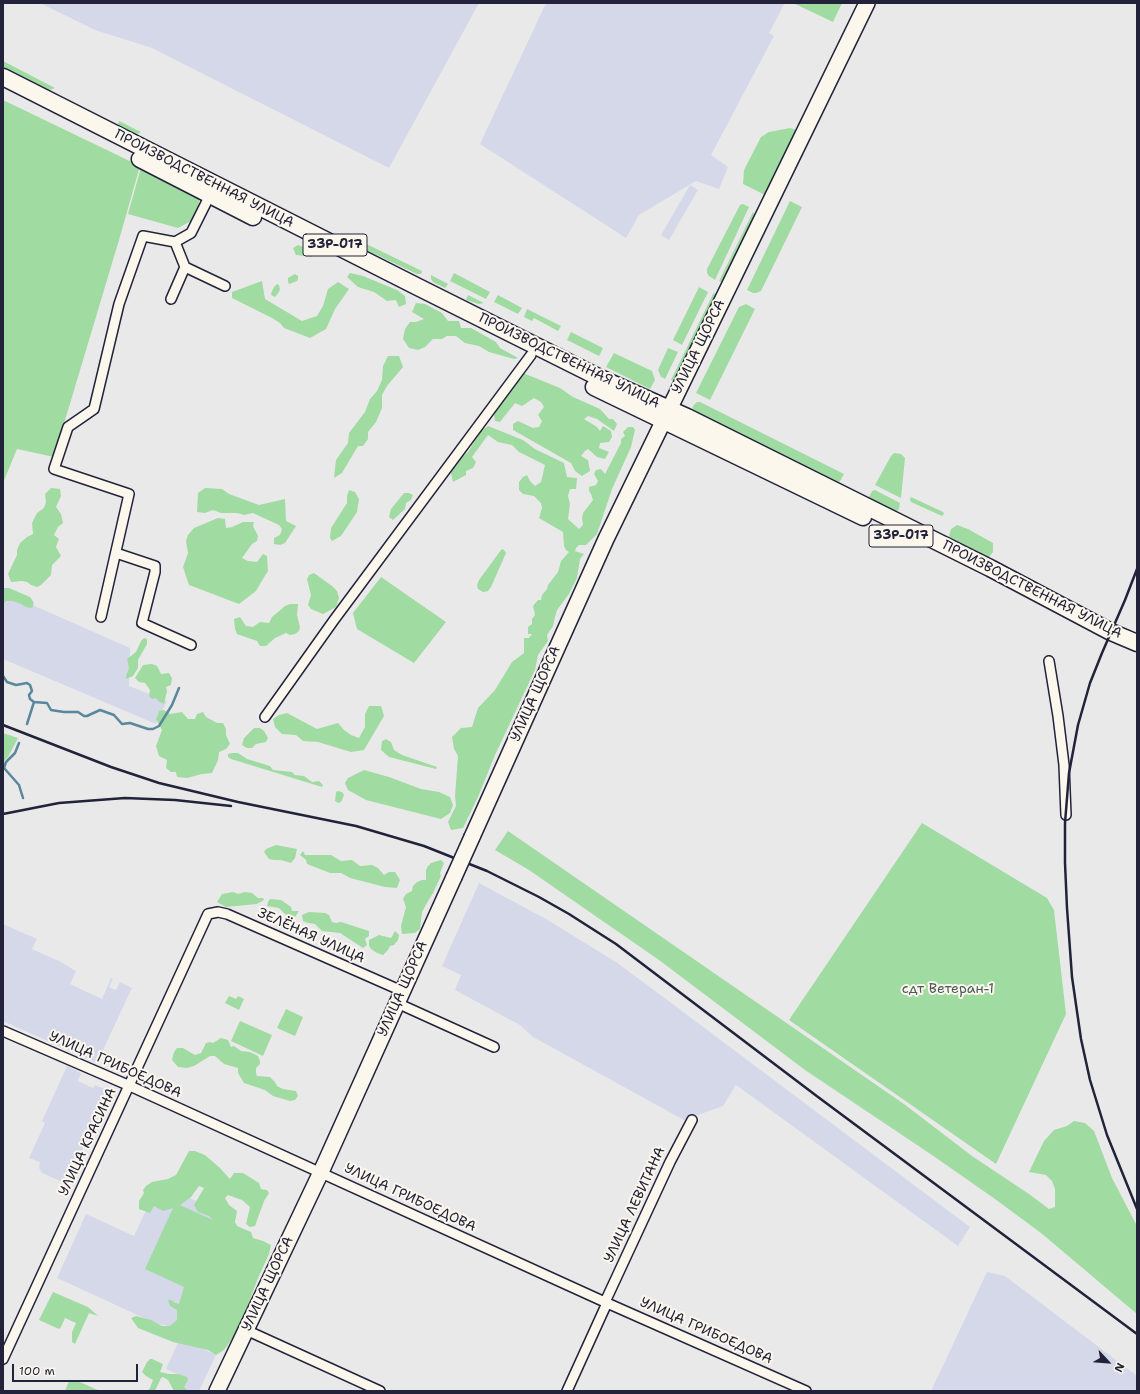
<!DOCTYPE html>
<meta charset="utf-8">
<style>
body{margin:0}
#map{position:relative;width:1140px;height:1394px;overflow:hidden;background:#eae9ea;font-family:"Shantell Sans",sans-serif}
canvas{display:block}
.frame{position:absolute;inset:0;border:4px solid #22223b;pointer-events:none}
.north{position:absolute;left:1088px;top:1342px;width:40px;height:40px;-webkit-text-stroke:3px #fbf7ec;paint-order:stroke;rotate:116deg;font-size:11px;font-weight:700;line-height:16px;text-align:center;color:#22223b}
.north::after{content:'';display:block;margin:auto;width:14px;height:18px;background:#22223b;clip-path:polygon(50% 0,100% 100%,50% 72%,0 100%)}
.scale{position:absolute;left:12px;top:1364px;width:126px;height:18px;box-sizing:border-box;border:2px solid #22223b;border-top:0;padding-left:5px;font-size:12px;line-height:14px;white-space:nowrap;color:#22223b;-webkit-text-stroke:3px #fbf7ec;paint-order:stroke}
</style>
<div id="map">
<canvas width="1140" height="1394"></canvas>
<div class="frame"></div>
<div class="north">N</div>
<div class="scale">100 m</div>
</div>
<script>
const g = document.querySelector('canvas').getContext('2d');
g.lineJoin = 'round';
function fill(path, color) {
  g.fillStyle = color;
  g.fill(path, 'evenodd');
}
function shape(rows) {
  const path = new Path2D();
  for (const r of rows) {
    path.moveTo(r[0], r[1]);
    for (let i = 2; i < r.length; i += 2) path.lineTo(r[i], r[i + 1]);
  }
  return path;
}
function trace(path, color, width, dash) {
  g.strokeStyle = color;
  g.lineWidth = width;
  g.lineCap = dash ? 'butt' : 'round';
  g.setLineDash(dash || []);
  g.stroke(path);
}
function write(font, color, halo, rows, align = 'center') {
  g.font = font + ' "Shantell Sans",sans-serif';
  g.lineWidth = 4;
  g.setLineDash([]);
  g.textBaseline = 'middle';
  g.strokeStyle = halo;
  g.fillStyle = color;
  for (const [text, x, y, turn = 0] of rows) {
    g.save();
    g.translate(x, y);
    g.rotate((+turn || 0) * Math.PI / 180);
    g.textAlign = isNaN(turn) ? turn : align;
    if (halo) g.strokeText(text, 0, 0);
    g.fillText(text, 0, 0);
    g.restore();
  }
}
const built = shape([
 [40,3,479,3,389,168,152,48,95,30],
 [546,3,785,3,769,33,774,36,711,155,728,167,719,189,696,181,639,215,626,238,480,144],
 [690,185,698,190,669,240,661,235],
 [3,592,130,648,129,686,167,701,156,724,3,659],
 [479,883,546,919,616,962,674,1005,970,1227,958,1246,736,1085,723,1106,684,1120,533,1037,520,1025,455,990,461,975,442,966],
 [3,924,37,939,32,949,61,962,76,971,70,984,102,999,111,978,113,979,109,987,116,990,120,982,132,988,97,1063,3,1021],
 [67,1066,81,1073,78,1081,93,1088,95,1085,109,1091,67,1184,42,1173,39,1168,40,1162,29,1158,45,1123,42,1121],
 [172,1190,218,1211,176,1330,165,1325,157,1324,57,1278,86,1214,134,1236,150,1202],
 [987,1272,1005,1276,1137,1376,1137,1391,931,1391],
 [180,1338,216,1355,199,1391,180,1391,186,1378,166,1369]
]);
const green = shape([
 [793,3,842,3,833,22],
 [3,61,55,88,50,90,45,89,3,68],
 [3,100,140,166,119,240,54,457,17,449,3,483],
 [119,121,141,132,136,135,120,127,118,124],
 [790,128,796,130,765,195,743,184,744,170,761,137,769,132],
 [142,164,196,192,199,200,198,211,193,220,178,228,128,214],
 [790,201,802,207,761,291,756,293,753,293,747,290],
 [743,204,749,207,715,280,709,276,707,273,707,269,740,205],
 [753,212,756,218,724,280,721,282,719,281],
 [354,238,422,271,421,274,417,274,356,245,354,243],
 [298,245,306,248,313,254,312,257,296,255,293,248],
 [350,273,363,276,397,290,405,296,406,304,399,307,396,300,387,301,374,292,358,287,347,277],
 [454,273,490,292,486,299,450,281],
 [295,274,298,276,298,279,297,281,289,284,288,282,288,278],
 [431,275,448,284,445,288,433,282,431,279],
 [262,281,265,299,302,321,317,316,323,306,328,289,338,282,349,289,335,309,326,329,310,338,284,328,280,323,272,318,232,298,232,292],
 [277,284,279,285,280,289,279,292,275,297,271,295,272,291,274,287],
 [699,287,708,292,682,345,673,340],
 [714,292,716,299,676,382,671,380],
 [468,295,484,303,479,304,466,300],
 [498,295,522,308,518,314,494,302],
 [416,303,425,304,442,313,448,321,459,321,461,328,471,328,496,342,500,348,518,358,514,359,489,352,479,346,465,343,456,336,447,336,442,339,433,339,425,347,418,350,409,348,403,339,405,329,410,322,416,322,424,319,412,312],
 [746,304,755,309,710,400,696,393,739,307],
 [527,309,561,326,558,331,534,318,532,321,524,317],
 [571,332,603,348,599,356,567,340],
 [668,348,678,352,665,379,661,377,658,370],
 [614,353,652,371,655,380,650,389,606,367],
 [388,356,399,356,403,367,387,386,382,395,382,408,376,422,368,432,368,439,363,446,358,446,342,473,334,478,336,460,348,443,349,433,365,412,370,399,377,391,382,380,383,366],
 [523,373,560,388,573,397,600,409,609,419,613,419,617,424,614,431,597,419,588,416,584,419,597,427,600,431,603,426,611,431,612,437,609,442,600,443,599,448,609,452,605,459,597,457,588,449,585,451,581,456,588,460,590,471,582,476,575,471,571,463,513,430,513,424,518,421,533,428,539,427,542,421,538,415,544,407,541,402,534,398,522,406,515,403,500,422,495,421,494,415,496,408],
 [697,402,700,402,844,474,840,481,837,483,695,413,692,411,693,406],
 [488,426,523,440,535,449,564,463,567,477,577,478,576,489,570,489,568,496,570,504,568,519,579,529,583,525,582,518,583,513,593,500,591,494,589,491,589,487,596,485,598,481,594,474,596,470,601,469,605,474,621,443,621,439,625,436,623,432,628,427,633,427,635,430,631,447,612,489,597,534,586,545,579,545,576,548,575,551,584,554,580,559,577,578,569,594,557,610,555,617,553,626,547,635,548,641,538,655,535,670,495,755,478,797,463,828,451,830,448,822,456,806,455,796,458,756,454,749,452,737,461,728,472,727,478,708,495,690,512,662,524,653,524,638,529,638,532,634,528,634,528,627,532,624,532,619,535,615,533,606,538,600,541,600,542,595,547,589,548,585,558,572,561,561,569,552,566,550,564,546,563,532,539,518,542,508,541,503,534,496,523,494,519,490,519,482,523,477,527,475,530,481,535,486,541,482,545,465,519,452,512,445,498,442,488,435,472,457,476,462,473,468,466,471,466,475,453,482,450,469,452,464,468,452,481,431],
 [894,453,901,454,905,458,901,498,875,485,891,456],
 [51,488,60,489,61,496,56,507,61,514,63,523,58,527,54,535,59,539,56,547,61,556,52,565,51,575,41,585,37,587,31,585,27,582,22,581,11,582,8,574,17,555,17,550,20,543,27,537,33,534,32,523,37,513,44,508,46,502,45,494],
 [205,488,222,489,229,494,259,505,285,499,286,521,296,526,285,543,280,545,274,544,274,538,280,535,282,529,279,525,253,513,244,515,237,513,221,513,213,510,205,513,197,512,198,493],
 [349,490,355,492,359,499,357,512,341,536,332,541,330,538,331,528,347,503,347,496],
 [875,490,900,503,899,509,896,512,871,501,869,497,872,491],
 [404,493,409,493,413,495,411,500,406,503,405,509,393,520,389,517,391,509],
 [911,497,943,512,944,514,942,516,911,502,910,500],
 [218,518,225,519,226,528,232,527,243,522,254,522,253,526,258,536,257,541,252,544,242,558,248,561,257,562,263,554,267,556,268,571,263,579,256,591,239,604,189,585,183,567,188,553,186,541,188,535,194,528],
 [957,525,968,529,993,543,993,552,989,557,985,558,948,540,951,529],
 [503,549,506,553,491,587,488,591,483,592,478,589,477,585,479,580,501,550],
 [314,573,332,586,337,591,339,598,336,607,323,614,311,609,308,605,311,595,307,579,309,575],
 [381,577,446,622,414,663,357,629,353,613],
 [3,588,9,588,30,597,34,603,32,608,26,607,21,604,13,601,6,601,3,604],
 [290,604,298,604,297,615,300,627,299,631,295,634,290,635,286,633,275,638,266,646,260,646,257,641,237,634,235,629,234,619,240,617,246,626,253,627,260,622,269,623,272,617,285,606],
 [144,638,147,639,147,644,138,660,138,668,133,676,126,679,126,676,129,668,127,659,136,652,141,641],
 [152,664,157,666,161,674,169,673,172,678,171,685,166,687,167,691,164,704,158,701,156,698,152,699,149,696,150,690,148,687,145,683,139,682,135,678,143,665],
 [369,706,381,706,384,716,364,750,351,752,318,742,303,741,296,735,282,734,275,727,273,719,279,715,287,713,317,729,338,723,344,730,351,735,359,738,365,727,365,714],
 [164,710,170,714,182,712,188,719,195,719,197,714,203,712,206,717,217,723,223,723,226,729,226,735,230,744,226,749,219,752,218,760,212,773,202,774,187,778,177,777,176,772,171,772,166,768,167,760,159,756,156,746,162,730,156,719,158,715,159,711],
 [254,728,260,728,264,731,268,738,266,742,256,744,252,748,247,748,242,745,244,738],
 [3,733,18,738,8,757,3,762],
 [386,739,391,742,394,750,402,755,437,767,436,769,389,757,381,750,382,741],
 [232,753,238,753,247,759,270,766,273,770,292,772,295,775,304,776,312,782,319,781,323,785,322,787,231,759,228,757,228,754],
 [364,770,389,777,421,789,439,792,450,797,453,805,450,813,441,819,366,800,348,790,345,783,348,778],
 [337,791,342,792,344,795,341,802,338,803,335,801,336,793],
 [922,823,1047,898,1054,910,1066,1014,996,1164,789,1020],
 [508,831,904,1104,972,1156,1029,1194,1049,1209,1055,1207,1055,1189,1052,1181,1046,1175,1029,1172,1044,1141,1054,1130,1067,1126,1074,1121,1085,1123,1094,1131,1112,1178,1137,1226,1137,1314,1041,1233,995,1199,932,1155,805,1070,659,960,529,870,495,850],
 [276,845,297,849,295,858,291,863,281,860,274,860,269,859,264,852,266,849],
 [303,851,305,855,331,855,341,861,352,860,360,866,372,865,378,868,384,875,389,872,395,872,400,880,397,888,385,887,350,878,341,873,330,873,307,864,306,860,300,855],
 [441,860,444,863,440,873,441,876,433,893,428,901,422,912,420,929,415,933,402,934,401,926,406,907,403,899,406,894,412,891,413,886,417,882,422,880,426,880,426,870,428,866,431,863],
 [233,892,238,894,245,892,252,893,258,898,263,898,264,900,257,904,226,907,217,902,222,894],
 [270,899,281,900,291,907,292,911,299,911,295,917,291,917,285,914,279,908,267,906,268,902],
 [309,912,325,913,329,915,332,922,336,923,341,922,369,931,369,936,365,939,367,945,363,948,340,933,322,931,315,924,308,923,303,921,302,915],
 [395,931,399,935,398,940,394,945,390,946,388,950,383,955,377,953,371,949,369,946,369,940,379,935,391,938],
 [229,996,236,999,238,996,244,999,239,1010,225,1003],
 [286,1009,303,1017,295,1036,277,1028],
 [240,1021,272,1035,263,1056,231,1041],
 [221,1038,228,1040,231,1047,234,1046,241,1051,250,1052,258,1056,260,1061,260,1064,256,1068,256,1073,257,1076,270,1077,275,1082,277,1086,283,1089,296,1091,298,1096,295,1100,290,1101,273,1096,265,1090,244,1083,238,1073,238,1068,224,1064,215,1056,210,1056,194,1066,187,1068,178,1067,172,1060,174,1052,177,1048,183,1048,195,1055,201,1053,206,1043,210,1042,213,1043],
 [189,1151,195,1151,205,1155,220,1168,230,1179,234,1173,243,1173,259,1183,261,1189,267,1190,269,1193,264,1201,255,1226,250,1227,246,1224,250,1207,242,1200,228,1195,225,1198,229,1205,237,1211,235,1222,237,1226,251,1232,253,1238,263,1241,271,1245,269,1254,258,1278,248,1305,234,1336,224,1350,216,1355,208,1350,173,1342,138,1328,131,1318,136,1316,151,1320,162,1326,170,1326,177,1320,177,1310,170,1306,168,1300,171,1300,175,1303,179,1304,184,1287,145,1269,173,1208,163,1211,154,1206,150,1213,139,1209,139,1201,144,1193,143,1190,146,1186,152,1182,168,1179,176,1175],
 [199,1186,204,1188,194,1205,198,1212,209,1216,213,1220,180,1205,191,1197],
 [53,1292,88,1307,98,1316,89,1313,75,1344,72,1342,72,1332,76,1323,65,1318,61,1327,59,1329,39,1320],
 [150,1359,152,1359,163,1364,160,1372,169,1374,178,1374,187,1377,188,1380,184,1387,188,1391,174,1391,168,1380,163,1377,161,1378,155,1391,147,1391,150,1388,153,1380,146,1376,142,1372,147,1362],
 [74,1380,82,1383,100,1391,65,1391,69,1381]
]);
const stream = shape([
 [3,676,7,682,16,685,27,683,30,685,32,691,29,695,30,699,34,702,47,703,51,710,64,712,78,712,84,716,87,716,100,710,114,715,122,724,130,723,148,729,153,729,159,726,172,705,179,688],
 [27,724,34,702],
 [19,743,15,753,6,762,4,768,19,785,23,798]
]);
const minor = shape([
 [175,242,185,267,225,286],
 [171,299,185,267],
 [116,553,155,566,155,572,142,623,191,645],
 [101,617,129,494,54,469,68,427,94,409,119,304,143,236,175,242,191,233,210,195],
 [1049,661,1058,716,1064,765,1066,815],
 [265,717,334,620,531,355],
 [397,1003,494,1047],
 [3,1031,130,1086,607,1303,806,1391],
 [605,1302,670,1162,692,1120],
 [246,1330,380,1391],
 [3,1359,208,914,218,912,227,914,402,991],
 [567,1391,607,1303]
]);
const primary = shape([
 [472,837,606,539,867,3],
 [217,1391,321,1172,454,877]
]);
const trunk = shape([
 [3,77,416,286,600,378,687,417,990,568,1111,632,1137,643],
 [140,159,253,217],
 [594,387,863,517]
]);
const rail = shape([
 [1137,569,1125,600,1102,653,1090,683,1078,725,1069,773,1065,823,1065,863,1067,908,1072,977,1081,1039,1090,1080,1107,1135,1137,1209],
 [3,725,111,767,159,783,238,802,356,826,424,846,487,871,539,897,569,914,616,944,818,1097,1137,1334],
 [3,814,59,803,125,798,175,800,231,806]
]);
const primaryBridge = shape([
 [454,877,472,837]
]);
const shields = [
 [335,245,64],
 [901,536,64]
];
const shieldNames = [
 ["33Р-017",335,245],
 ["33Р-017",901,536]
];
const streetNames = [
 ["ПРОИЗВОДСТВЕННАЯ УЛИЦА",204,179,27],
 ["УЛИЦА ЩОРСА",699,347,-64],
 ["ПРОИЗВОДСТВЕННАЯ УЛИЦА",569,361,26],
 ["ПРОИЗВОДСТВЕННАЯ УЛИЦА",1032,590,27],
 ["УЛИЦА ЩОРСА",536,694,-66],
 ["ЗЕЛЁНАЯ УЛИЦА",311,936,24],
 ["УЛИЦА ЩОРСА",403,989,-66],
 ["УЛИЦА ГРИБОЕДОВА",115,1065,24],
 ["УЛИЦА КРАСИНА",88,1142,-65],
 ["УЛИЦА ГРИБОЕДОВА",410,1198,25],
 ["УЛИЦА ЛЕВИТАНА",635,1205,-65],
 ["УЛИЦА ЩОРСА",268,1284,-65],
 ["УЛИЦА ГРИБОЕДОВА",706,1331,24]
];
const parkNames = [
 ["сдт Ветеран-1",948,989]
];
fill(built, '#d5d8e8');
fill(green, '#a0dba2');
trace(stream, '#59879b', 2.5);
trace(minor, '#22223b', 12);
trace(primary, '#22223b', 18);
trace(trunk, '#22223b', 19);
trace(minor, '#fbf7ec', 9);
trace(primary, '#fbf7ec', 15);
trace(trunk, '#fbf7ec', 16);
trace(rail, '#22223b', 2.5);
trace(primaryBridge, '#22223b', 18, []);
trace(primaryBridge, '#fbf7ec', 15);
for (const [x, y, w] of shields) {
  const box = new Path2D();
  box.roundRect(x - w / 2, y - 11, w, 22, 3);
  g.fillStyle = '#fbf7ec';
  g.fill(box);
  trace(box, '#22223b', 1);
}
write('bold 13px', '#22223b', null, shieldNames);
write('14px', '#22223b', '#fbf7ec', streetNames);
write('14px', '#485a5a', '#fbf7ec', parkNames);
</script>
